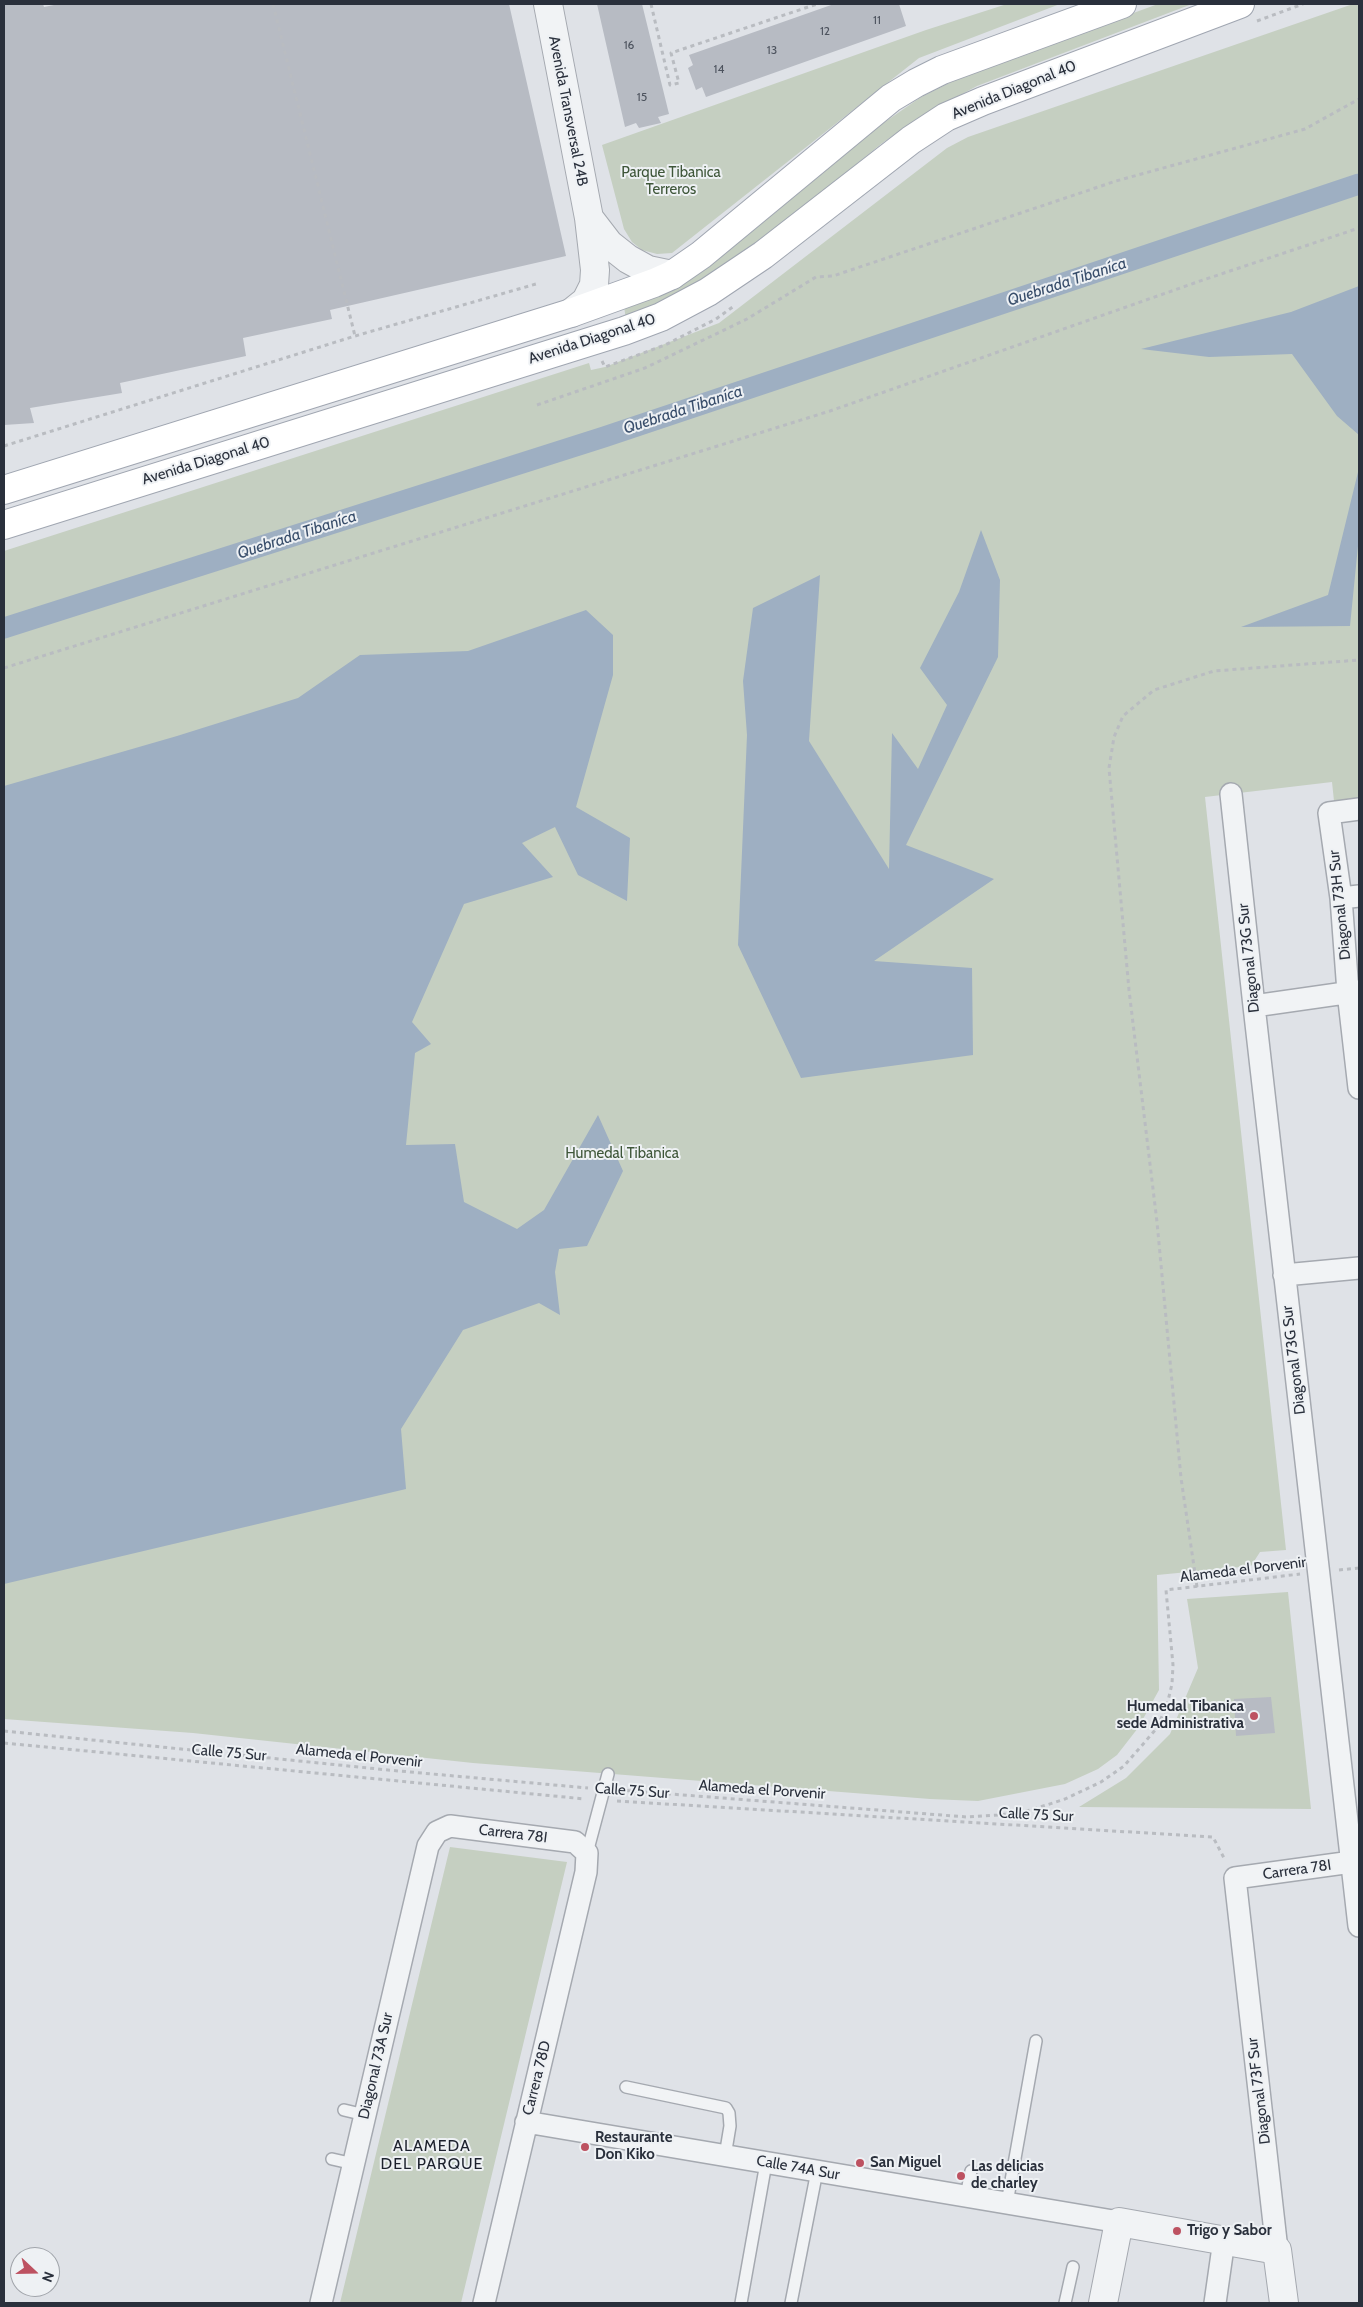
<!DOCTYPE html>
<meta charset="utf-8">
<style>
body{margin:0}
#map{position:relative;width:1363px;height:2307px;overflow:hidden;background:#dfe2e7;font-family:Cabin,sans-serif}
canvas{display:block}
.frame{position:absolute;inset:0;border:5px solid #2a303c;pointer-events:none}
.north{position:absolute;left:10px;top:2247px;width:50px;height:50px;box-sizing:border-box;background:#eef1f4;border:1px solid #a0a4aa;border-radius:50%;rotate:111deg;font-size:14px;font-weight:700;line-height:20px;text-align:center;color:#2a303c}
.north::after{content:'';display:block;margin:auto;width:18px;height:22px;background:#bd5261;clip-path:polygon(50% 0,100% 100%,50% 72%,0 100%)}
</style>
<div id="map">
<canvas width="1363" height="2307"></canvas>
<div class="frame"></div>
<div class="north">N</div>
</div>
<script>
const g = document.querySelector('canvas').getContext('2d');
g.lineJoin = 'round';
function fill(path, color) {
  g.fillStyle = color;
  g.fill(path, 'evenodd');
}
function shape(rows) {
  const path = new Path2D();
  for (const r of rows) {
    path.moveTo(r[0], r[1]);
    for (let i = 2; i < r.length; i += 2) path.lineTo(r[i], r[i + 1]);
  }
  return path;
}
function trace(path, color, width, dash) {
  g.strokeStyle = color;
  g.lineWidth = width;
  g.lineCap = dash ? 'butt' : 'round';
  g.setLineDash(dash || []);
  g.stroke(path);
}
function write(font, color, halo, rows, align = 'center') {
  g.font = font + ' Cabin,sans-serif';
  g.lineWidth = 4;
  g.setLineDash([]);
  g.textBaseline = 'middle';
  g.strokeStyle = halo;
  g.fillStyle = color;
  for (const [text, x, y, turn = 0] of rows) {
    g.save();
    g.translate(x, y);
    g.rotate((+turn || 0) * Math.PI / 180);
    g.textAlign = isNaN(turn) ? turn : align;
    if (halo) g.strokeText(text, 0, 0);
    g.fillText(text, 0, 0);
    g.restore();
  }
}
const green = shape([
 [1007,4,1060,4,919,58,672,253,657,254,642,250,632,242,624,229,602,145,926,30],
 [1158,4,1192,4,977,86,918,118,881,144,747,254,678,299,626,320,624,306,699,270,749,234,882,124,921,97,967,74],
 [1353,4,1359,4,1359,798,1334,801,1332,782,1205,797,1286,1550,1260,1552,1251,1566,1157,1575,1159,1690,1138,1728,1117,1755,1098,1769,1065,1784,978,1801,930,1799,473,1763,193,1733,4,1719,4,551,589,363,591,370,605,367,719,323,947,148,968,137],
 [1288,1592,1311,1809,1079,1807,1126,1778,1170,1734,1198,1668,1187,1599],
 [450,1847,567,1862,461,2303,340,2303]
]);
const water = shape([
 [1359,286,1359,435,1337,416,1292,354,1209,357,1141,349,1291,312],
 [1359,468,1359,536,1350,626,1241,627,1328,595],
 [981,530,1000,580,998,657,906,845,994,879,874,961,972,968,973,1055,801,1078,738,945,747,735,743,681,753,608,820,575,809,741,889,869,892,733,918,769,947,705,920,668,959,592],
 [586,610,613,635,613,675,576,807,630,838,627,901,578,875,555,827,522,843,553,877,464,904,412,1022,431,1044,415,1053,406,1145,455,1144,464,1202,517,1229,544,1210,598,1115,623,1171,587,1246,559,1249,555,1272,560,1315,539,1303,463,1330,401,1429,406,1489,4,1584,4,786,177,736,298,698,360,655,468,651]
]);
const canal = shape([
 [4,628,604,437,1359,184]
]);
const building = shape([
 [4,4,43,4,44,7,59,4,509,4,566,256,330,310,332,319,243,338,246,356,120,383,122,393,30,408,34,423,4,425],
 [597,4,642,4,669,114,658,117,661,123,639,128,636,123,625,127],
 [834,4,899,4,906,26,706,97,702,87,696,90,688,68,693,65,689,55],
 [1271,1697,1275,1733,1236,1736,1234,1699]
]);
const path = shape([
 [273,4,355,336],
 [651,4,670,85,679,83,671,53,817,4],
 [1257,21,1303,4],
 [602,361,605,367,665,345,716,319,734,306],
 [537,405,645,368,747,319,816,277,833,276,1116,181,1305,129,1359,99],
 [4,446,355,336,536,284],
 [4,668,830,411,1203,280,1359,228],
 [1339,1570,1359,1568],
 [1197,1587,1181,1478,1157,1222,1129,990,1109,768,1114,737,1123,716,1154,690,1214,671,1359,660],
 [4,1731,388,1770,588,1788],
 [4,1743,585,1799],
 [619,1790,967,1817,1000,1815,1031,1810,1065,1799,1101,1782,1124,1766,1157,1728,1167,1705,1172,1684,1173,1665,1166,1590,1300,1574],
 [617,1801,1213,1837,1225,1860]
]);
const service = shape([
 [587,1853,608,1774],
 [626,2087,726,2108,729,2113,730,2126,725,2156],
 [344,2110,365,2115],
 [332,2159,354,2164],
 [966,2196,971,2171],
 [1007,2203,1036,2041],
 [741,2303,766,2163],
 [791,2303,817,2171],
 [1065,2303,1073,2267]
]);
const minor = shape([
 [1231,794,1254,1006,1359,1926],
 [1359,809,1329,813,1341,898,1348,992,1359,1088],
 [1341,898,1359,896],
 [1254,1006,1359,991],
 [1284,1275,1359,1268],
 [526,2122,1119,2222],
 [1277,2250,1235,1878,1359,1861],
 [321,2303,428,1846,437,1832,450,1826,575,1842,587,1853,586,1872,484,2303],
 [1215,2303,1224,2240]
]);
const tertiary = shape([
 [548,4,589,218,595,270,594,285,586,301,571,313],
 [589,218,609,244,628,259,648,270,672,275],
 [1103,2303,1119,2222,1277,2250,1284,2303]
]);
const primary = shape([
 [4,490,571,313,654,283,672,275,701,255,891,98,916,83,942,70,1122,4],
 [4,525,624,331,661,317,708,292,763,255,911,140,946,117,983,101,1240,4]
]);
const markers = [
 [1254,1716,5,"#bd5261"],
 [585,2147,5,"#bd5261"],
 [860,2163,5,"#bd5261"],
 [961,2176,5,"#bd5261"],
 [1177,2231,5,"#bd5261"]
];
const numberNames = [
 ["11",877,20],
 ["12",825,31],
 ["16",629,45],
 ["13",772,50],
 ["14",719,69],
 ["15",642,97]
];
const streetNames = [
 ["Avenida Diagonal 40",1014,90,-22],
 ["Avenida Transversal 24B",568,111,79],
 ["Avenida Diagonal 40",592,339,-18],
 ["Avenida Diagonal 40",206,461,-17],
 ["Diagonal 73H Sur",1340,905,-96],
 ["Diagonal 73G Sur",1249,958,-96],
 ["Diagonal 73G Sur",1294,1360,-97],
 ["Alameda el Porvenir",1243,1570,-7],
 ["Calle 75 Sur",229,1753,5],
 ["Alameda el Porvenir",359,1756,6],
 ["Alameda el Porvenir",762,1790,4],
 ["Calle 75 Sur",632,1791,4],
 ["Calle 75 Sur",1036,1815,3],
 ["Carrera 78I",513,1834,7],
 ["Carrera 78I",1297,1870,-8],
 ["Diagonal 73A Sur",376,2066,-77],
 ["Carrera 78D",537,2078,-76],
 ["Diagonal 73F Sur",1259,2091,-97],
 ["Calle 74A Sur",798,2168,10]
];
const parkNames = [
 ["Parque Tibanica",671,173],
 ["Terreros",671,190],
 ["Humedal Tibanica",622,1154]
];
const poiNames = [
 ["Humedal Tibanica",1244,1707,"right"],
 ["sede Administrativa",1244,1724,"right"],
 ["Restaurante",595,2138],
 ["Don Kiko",595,2155],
 ["San Miguel",870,2163],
 ["Las delicias",971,2167],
 ["de charley",971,2184],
 ["Trigo y Sabor",1187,2231]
];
const waterNames = [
 ["Quebrada Tibaníca",1067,282,-18],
 ["Quebrada Tibaníca",683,410,-18],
 ["Quebrada Tibaníca",297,535,-18]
];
const neighbourhoodNames = [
 ["ALAMEDA",432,2146],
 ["DEL PARQUE",432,2164]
];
fill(green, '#c5cfc1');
fill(water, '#9eafc2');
trace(canal, '#9eafc2', 21);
fill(building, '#b7bbc3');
trace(service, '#a5a9b0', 14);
trace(minor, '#a5a9b0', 24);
trace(tertiary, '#a5a9b0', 30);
trace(primary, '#a0a6b1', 30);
trace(path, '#b9bcc1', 3, [4, 4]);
trace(service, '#f1f3f5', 11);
trace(minor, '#f1f3f5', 21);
trace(tertiary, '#f1f3f5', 28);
trace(primary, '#fff', 28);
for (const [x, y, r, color] of markers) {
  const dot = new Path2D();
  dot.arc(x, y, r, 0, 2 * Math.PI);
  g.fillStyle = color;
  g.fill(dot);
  trace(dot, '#eef1f4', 2);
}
write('12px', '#4d535e', null, numberNames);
write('15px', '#2a303c', '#eef1f4', streetNames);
write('15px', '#3e5639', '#eef1f4', parkNames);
write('bold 15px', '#2a303c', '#eef1f4', poiNames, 'left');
write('italic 16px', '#394e6b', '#eef1f4', waterNames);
g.letterSpacing = '1px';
write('16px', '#1c212d', '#eef1f4', neighbourhoodNames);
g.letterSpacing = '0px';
</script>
